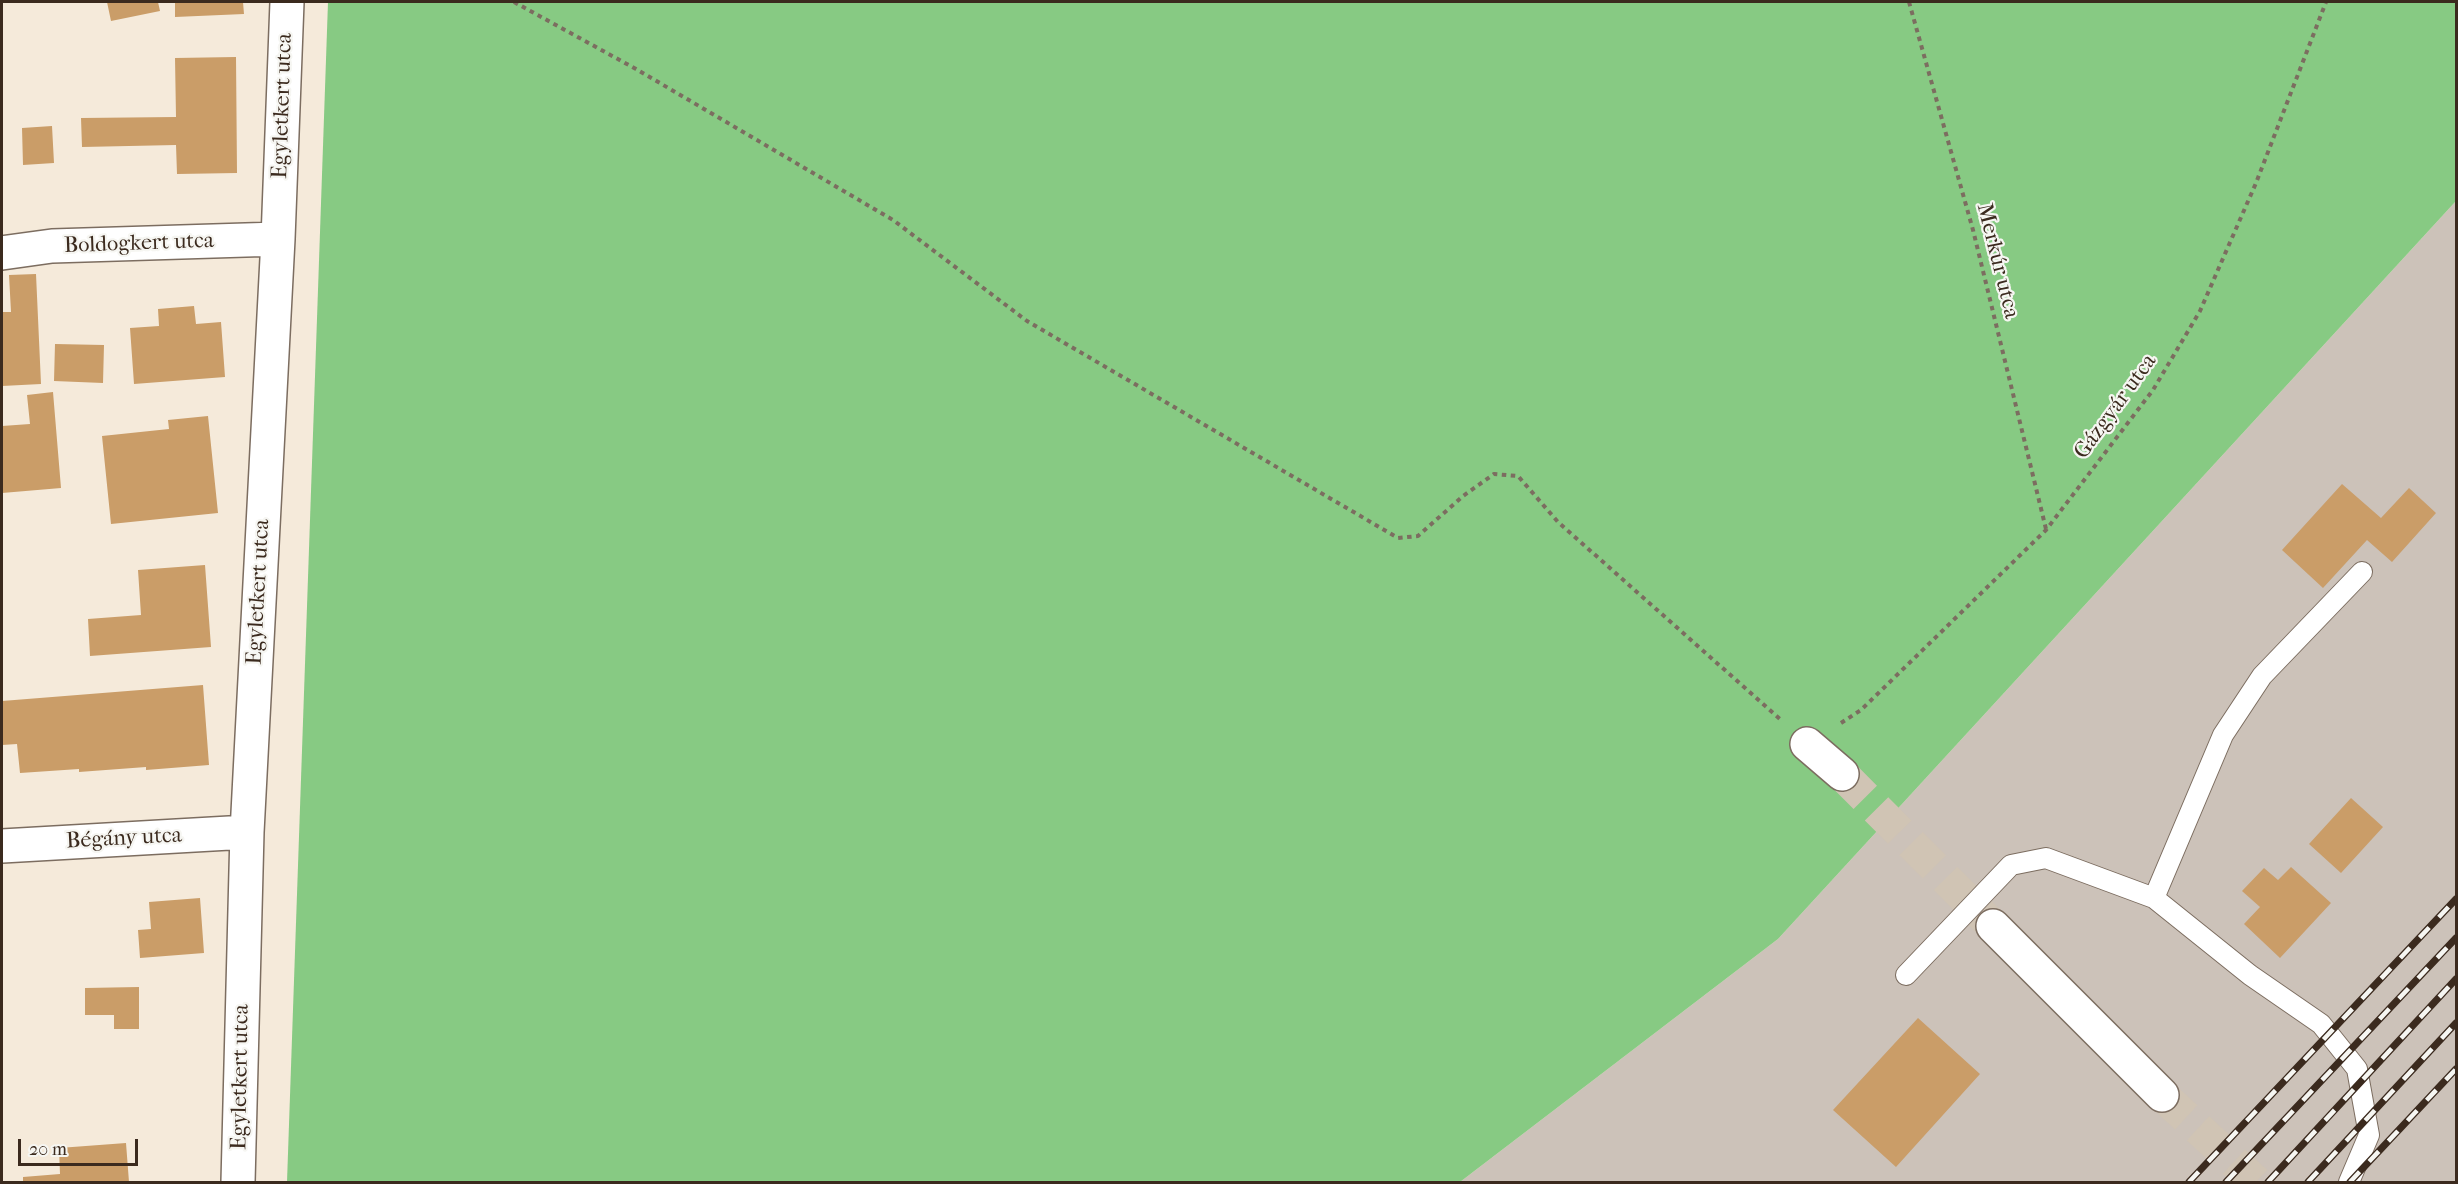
<!DOCTYPE html>
<meta charset="utf-8">
<style>
body{margin:0}
#map{position:relative;width:2458px;height:1184px;overflow:hidden;background:#f5eada;font-family:"IM FELL French Canon",serif}
canvas{display:block}
.frame{position:absolute;inset:0;border:3px solid #3b2a1e;pointer-events:none}
.scale{position:absolute;left:18px;top:1139px;width:120px;height:27px;box-sizing:border-box;border:3px solid #3b2a1e;border-top:0;padding-left:8px;font-size:18px;line-height:21px;white-space:nowrap;color:#3b2a1e;-webkit-text-stroke:4px #f6f6f2;paint-order:stroke}
</style>
<div id="map">
<canvas width="2458" height="1184"></canvas>
<div class="frame"></div>
<div class="scale">20 m</div>
</div>
<script>
const g = document.querySelector('canvas').getContext('2d');
g.lineJoin = 'round';
function fill(path, color) {
  g.fillStyle = color;
  g.fill(path, 'evenodd');
}
function shape(rows) {
  const path = new Path2D();
  for (const r of rows) {
    path.moveTo(r[0], r[1]);
    for (let i = 2; i < r.length; i += 2) path.lineTo(r[i], r[i + 1]);
  }
  return path;
}
function trace(path, color, width, dash) {
  g.strokeStyle = color;
  g.lineWidth = width;
  g.lineCap = dash ? 'butt' : 'round';
  g.setLineDash(dash || []);
  g.stroke(path);
}
function write(font, color, halo, rows, align = 'center') {
  g.font = font + ' "IM FELL French Canon",serif';
  g.lineWidth = 4.5;
  g.setLineDash([]);
  g.textBaseline = 'middle';
  g.strokeStyle = halo;
  g.fillStyle = color;
  for (const [text, x, y, turn = 0] of rows) {
    g.save();
    g.translate(x, y);
    g.rotate((+turn || 0) * Math.PI / 180);
    g.textAlign = isNaN(turn) ? turn : align;
    if (halo) g.strokeText(text, 0, 0);
    g.fillText(text, 0, 0);
    g.restore();
  }
}
const industrial = shape([
 [2456,201,2456,1182,1460,1182,1778,939]
]);
const green = shape([
 [328,2,2456,2,2456,201,1778,939,1460,1182,287,1182]
]);
const building = shape([
 [107,2,158,2,160,11,111,21],
 [175,2,243,2,244,14,175,17],
 [236,57,237,173,177,174,176,145,82,147,81,118,176,117,175,58],
 [52,126,54,163,23,165,22,128],
 [36,274,41,384,2,386,2,312,11,312,9,275],
 [194,306,196,324,221,322,225,377,134,384,130,328,159,326,158,309],
 [55,344,104,345,103,383,54,381],
 [53,392,61,488,2,493,2,426,30,424,27,395],
 [208,416,218,513,111,524,102,436,169,429,168,420],
 [2342,484,2381,518,2409,488,2436,513,2392,562,2367,540,2323,588,2282,550],
 [205,565,211,647,90,656,88,619,141,615,138,570],
 [203,685,209,765,146,770,146,767,79,772,79,769,20,773,17,744,2,745,2,701],
 [2351,798,2383,827,2341,873,2309,844],
 [2291,867,2331,903,2280,958,2244,924,2260,907,2242,891,2264,868,2278,880],
 [200,898,204,953,140,958,138,930,151,929,149,902],
 [139,987,139,1029,114,1029,114,1015,85,1015,85,988],
 [1918,1018,1980,1074,1896,1167,1833,1110],
 [126,1143,129,1182,23,1182,23,1177,60,1174,59,1148]
]);
const streetTunnel = shape([
 [1842,774,1993,926],
 [2162,1095,2256,1182]
]);
const path = shape([
 [514,2,636,69,893,220,1027,321,1398,538,1418,536,1463,496,1494,474,1518,476,1558,522,1780,719],
 [1909,2,1973,230,2046,529],
 [1841,723,1861,710,2046,530,2153,390,2200,311,2256,183,2326,2]
]);
const lane = shape([
 [2154,898,2223,735,2262,676,2362,572],
 [1906,975,2011,865,2046,858,2154,898,2250,975,2321,1024,2357,1069,2369,1135,2349,1182]
]);
const street = shape([
 [2,253,52,246,278,239],
 [1807,744,1842,774],
 [2,846,247,832],
 [1993,926,2162,1095],
 [238,1182,247,832,278,239,287,2]
]);
const rail = shape([
 [2189,1182,2456,899],
 [2226,1182,2456,938],
 [2268,1182,2456,979],
 [2308,1182,2456,1023],
 [2350,1182,2456,1069]
]);
const streetNames = [
 ["Egyletkert utca",283,106,-88],
 ["Boldogkert utca",139,244,-2],
 ["Merkúr utca",1997,261,76],
 ["Gázgyár utca",2116,407,-54],
 ["Egyletkert utca",259,592,-87],
 ["Bégány utca",124,839,-3],
 ["Egyletkert utca",241,1077,-89]
];
fill(industrial, '#ccc2b9');
fill(green, '#87ca83');
fill(building, '#ca9d68');
trace(streetTunnel, '#d0c4b4', 33, [33, 16]);
trace(lane, '#7c6d60', 22);
trace(street, '#7c6d60', 36);
trace(path, '#7c6d60', 4, [4.5, 4.5]);
trace(lane, '#fff', 20);
trace(street, '#fff', 33);
trace(rail, '#3b2a1e', 7);
trace(rail, '#f6f6f2', 4.5, [14]);
write('22px', '#3b2a1e', '#f6f6f2', streetNames);
</script>
